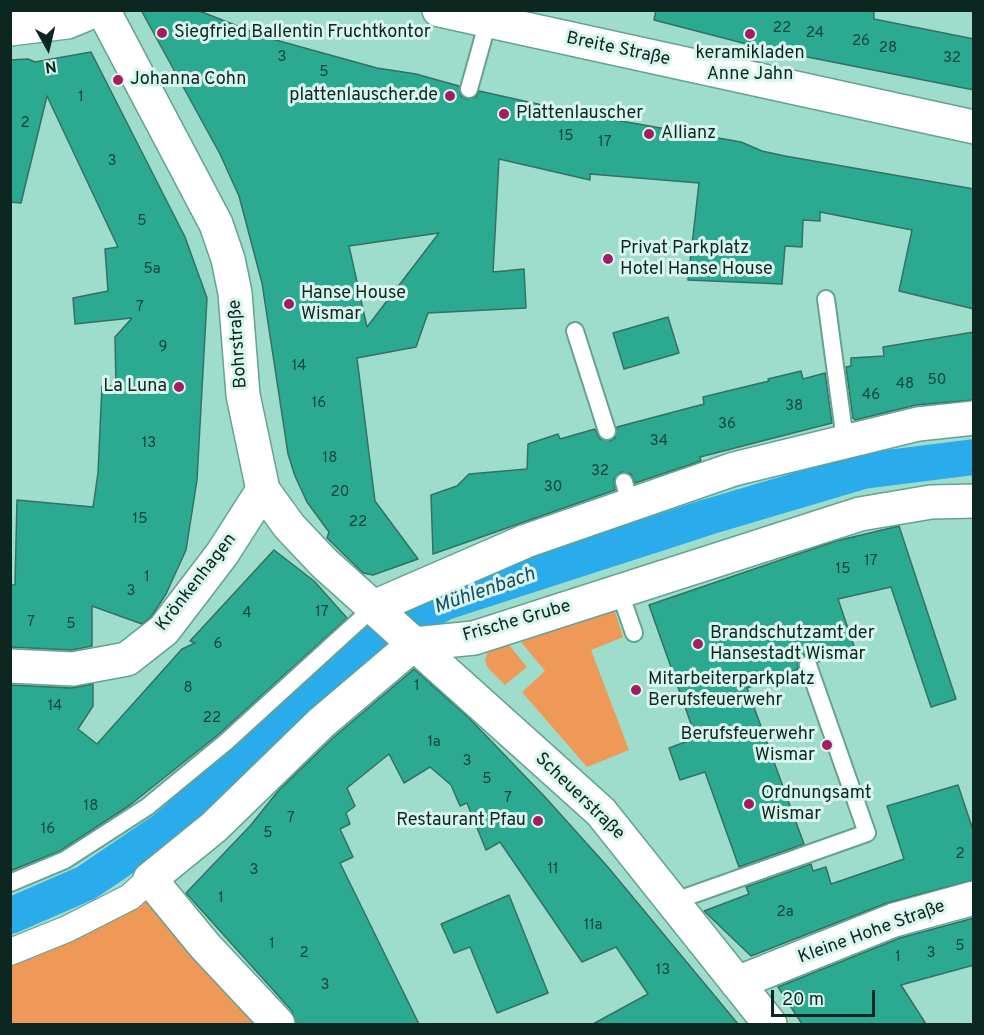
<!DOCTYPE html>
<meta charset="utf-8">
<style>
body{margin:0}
#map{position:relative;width:984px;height:1035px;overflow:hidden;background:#9eddcc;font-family:Overpass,sans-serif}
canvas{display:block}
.frame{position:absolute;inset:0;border:12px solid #0c2620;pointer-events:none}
.north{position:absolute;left:18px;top:18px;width:60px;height:60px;-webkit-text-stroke:4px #d8f6ee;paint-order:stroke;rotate:172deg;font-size:16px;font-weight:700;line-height:24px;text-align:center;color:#0c2620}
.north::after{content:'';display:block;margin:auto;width:21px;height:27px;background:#0c2620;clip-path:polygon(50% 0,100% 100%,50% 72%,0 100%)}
.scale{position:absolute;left:771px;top:990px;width:104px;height:27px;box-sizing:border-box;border:3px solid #0c2620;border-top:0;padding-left:8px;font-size:18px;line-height:21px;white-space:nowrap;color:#0c2620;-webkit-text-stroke:4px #d8f6ee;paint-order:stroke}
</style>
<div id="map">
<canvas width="984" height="1035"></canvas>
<div class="frame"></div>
<div class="north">N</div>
<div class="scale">20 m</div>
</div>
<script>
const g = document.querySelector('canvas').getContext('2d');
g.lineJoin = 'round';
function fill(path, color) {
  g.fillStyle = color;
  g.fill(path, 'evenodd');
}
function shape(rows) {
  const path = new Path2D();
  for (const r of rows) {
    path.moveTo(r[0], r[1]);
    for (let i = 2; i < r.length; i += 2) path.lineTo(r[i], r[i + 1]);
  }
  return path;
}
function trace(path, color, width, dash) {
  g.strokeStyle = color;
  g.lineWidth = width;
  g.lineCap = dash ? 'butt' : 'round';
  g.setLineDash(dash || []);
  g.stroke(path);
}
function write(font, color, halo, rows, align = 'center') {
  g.font = font + ' Overpass,sans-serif';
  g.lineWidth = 6;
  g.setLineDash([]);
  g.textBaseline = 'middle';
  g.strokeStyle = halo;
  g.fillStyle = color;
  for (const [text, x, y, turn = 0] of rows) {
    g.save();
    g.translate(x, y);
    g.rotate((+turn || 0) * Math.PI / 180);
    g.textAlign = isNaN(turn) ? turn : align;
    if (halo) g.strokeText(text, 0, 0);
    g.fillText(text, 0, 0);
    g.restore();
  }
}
const green = shape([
 [614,609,623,637,591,650,629,750,587,767,522,692,545,671,521,642],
 [509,645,527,667,505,685,488,668,485,661,487,653],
 [150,879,278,1024,11,1024,11,952]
]);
const canal = shape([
 [10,916,86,883,164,830,239,764,365,646,445,602,708,517,863,471,974,457]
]);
const building = shape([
 [141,10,197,10,265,37,377,68,416,74,459,86,461,96,467,99,476,97,479,91,592,116,741,142,762,151,785,156,974,189,974,309,899,291,912,230,820,212,820,221,803,220,802,247,785,246,782,284,688,280,699,183,590,174,590,180,499,159,493,272,524,269,526,308,428,313,416,347,357,358,375,501,418,559,373,575,363,573,327,538,329,532,307,502,295,476,288,454,262,283,239,196,220,154,141,10],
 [439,233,367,327,349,246,439,233],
 [656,10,874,10,874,19,974,39,974,90,762,48,654,20,656,10],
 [91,52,185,237,207,298,197,480,186,550,166,594,151,617,142,624,92,606,92,646,72,650,10,647,10,585,15,585,17,500,93,507,98,473,102,386,116,386,115,337,132,318,75,324,73,298,108,291,105,249,118,247,47,96,21,203,10,202,10,60,28,59,35,62,91,52],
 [668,317,679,353,624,369,613,333,668,317],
 [974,332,974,400,916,405,855,420,853,418,846,367,851,366,851,358,884,356,883,347,974,332],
 [801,371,803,379,825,373,832,423,700,457,701,461,635,483,631,474,621,472,614,479,615,490,433,554,431,495,457,486,469,474,527,469,528,444,558,434,560,439,595,429,600,439,610,441,615,438,617,427,704,404,703,397,769,381,768,379,801,371],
 [899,526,956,699,931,707,891,587,838,599,855,649,818,662,810,655,804,655,798,663,798,669,747,688,804,844,739,867,705,772,680,780,669,748,696,738,649,605,836,541,899,526],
 [274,550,314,581,347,618,219,734,130,805,60,851,10,871,10,685,72,688,93,684,93,706,78,729,97,744,182,649,195,643,190,641,274,550],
 [414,669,469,718,545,797,607,866,738,1024,593,1024,648,994,616,947,582,962,500,842,486,850,467,803,460,806,451,785,430,767,404,783,389,754,347,788,355,806,346,813,350,824,340,829,353,857,340,863,419,1024,296,1024,292,1011,186,893,250,826,279,790,334,737,414,669],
 [958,785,974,833,974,880,887,903,751,956,704,911,749,894,746,887,811,864,813,871,826,867,831,884,904,859,887,806,958,785],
 [509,895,548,993,497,1013,470,947,454,953,441,924,509,895],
 [974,918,974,965,901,985,926,1024,802,1024,778,987,900,938,974,918]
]);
const service = shape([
 [469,89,488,21],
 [826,299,845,440],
 [575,331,607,431],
 [624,482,630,503],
 [619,590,634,633],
 [10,883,65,860,147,807,226,742,374,607],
 [672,902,867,833,808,665]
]);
const pedestrian = shape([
 [10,952,67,929,130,897,150,879]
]);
const minor = shape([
 [103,10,216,224,228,259,235,293,243,395,263,490,289,526,324,563,601,812,770,1024],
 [439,10,974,127],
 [10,29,67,22,96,10],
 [374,607,526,541,734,469,918,424,974,418],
 [10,666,73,669,127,659,164,630,222,554,263,490],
 [737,983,894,920,974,898],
 [278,1024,205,946,150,879,214,827,321,723,414,644,474,638,860,514,931,502,974,501]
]);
const markers = [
 [162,33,6,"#a61c61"],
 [750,34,6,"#a61c61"],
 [118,80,6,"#a61c61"],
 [450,96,6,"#a61c61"],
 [504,114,6,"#a61c61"],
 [649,134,6,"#a61c61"],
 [608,259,6,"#a61c61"],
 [289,304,6,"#a61c61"],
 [179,387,6,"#a61c61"],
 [698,644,6,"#a61c61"],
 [636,690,6,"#a61c61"],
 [827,745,6,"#a61c61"],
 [749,804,6,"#a61c61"],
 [538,821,6,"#a61c61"]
];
const numberNames = [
 ["22",782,29],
 ["24",815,34],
 ["26",861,42],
 ["28",888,49],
 ["3",282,58],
 ["32",952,59],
 ["5",324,73],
 ["1",81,98],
 ["2",25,124],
 ["15",566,137],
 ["17",605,143],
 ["3",112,162],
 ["5",142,222],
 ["5a",152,270],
 ["7",140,308],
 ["9",163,348],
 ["14",299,367],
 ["50",937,381],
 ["48",905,385],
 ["46",871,396],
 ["16",319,404],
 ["38",794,407],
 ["36",727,425],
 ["34",659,442],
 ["13",149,444],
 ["18",330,459],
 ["32",600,472],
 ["30",553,488],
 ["20",340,493],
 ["15",140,520],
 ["22",358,523],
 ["17",871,562],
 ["15",843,570],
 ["1",147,578],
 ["3",131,592],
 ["17",322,613],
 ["4",247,614],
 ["7",31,623],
 ["5",71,625],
 ["6",218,645],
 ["1",417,687],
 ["8",188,689],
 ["14",55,707],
 ["22",212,719],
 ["1a",434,743],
 ["3",467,762],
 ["5",487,780],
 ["7",508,799],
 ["18",91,807],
 ["7",291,819],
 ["16",48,830],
 ["5",268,834],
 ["2",960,855],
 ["11",553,870],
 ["3",254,871],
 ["1",221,899],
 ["2a",785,913],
 ["11a",593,926],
 ["1",272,945],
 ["5",960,947],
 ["2",304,954],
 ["3",931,954],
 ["1",898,958],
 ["13",663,971],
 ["3",325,986]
];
const poiNames = [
 ["Siegfried Ballentin Fruchtkontor",174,33],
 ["keramikladen",750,54,"center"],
 ["Anne Jahn",750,75,"center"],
 ["Johanna Cohn",130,80],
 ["plattenlauscher.de",438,96,"right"],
 ["Plattenlauscher",516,114],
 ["Allianz",661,134],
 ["Privat Parkplatz",620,249],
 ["Hotel Hanse House",620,270],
 ["Hanse House",301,294],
 ["Wismar",301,315],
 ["La Luna",167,387,"right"],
 ["Brandschutzamt der",710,634],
 ["Hansestadt Wismar",710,655],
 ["Mitarbeiterparkplatz",648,680],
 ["Berufsfeuerwehr",648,701],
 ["Berufsfeuerwehr",815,735,"right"],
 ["Wismar",815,756,"right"],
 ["Ordnungsamt",761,794],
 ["Wismar",761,815],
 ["Restaurant Pfau",526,821,"right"]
];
const streetNames = [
 ["Breite Straße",618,50,12],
 ["Bohrstraße",239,344,-94],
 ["Krönkenhagen",197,583,-52],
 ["Frische Grube",517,622,-16],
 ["Scheuerstraße",579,797,44],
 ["Kleine Hohe Straße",872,933,-20]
];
const waterNames = [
 ["Mühlenbach",485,592,-19]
];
fill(green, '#ef9958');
trace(canal, '#2aabeb', 36);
fill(building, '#2ba991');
trace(building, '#347163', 1.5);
trace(service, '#64a293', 20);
trace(pedestrian, '#64a293', 28);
trace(minor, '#64a293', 36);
trace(service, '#fff', 16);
trace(pedestrian, '#fff', 26);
trace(minor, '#fff', 33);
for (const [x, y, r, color] of markers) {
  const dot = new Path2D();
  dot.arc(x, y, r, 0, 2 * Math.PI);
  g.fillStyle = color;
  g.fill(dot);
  trace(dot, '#d8f6ee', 2);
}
write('15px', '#14473c', null, numberNames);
write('18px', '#0c2620', '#d8f6ee', poiNames, 'left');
write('18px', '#0c2620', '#d8f6ee', streetNames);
write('italic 20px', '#1a4a65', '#d8f6ee', waterNames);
</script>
